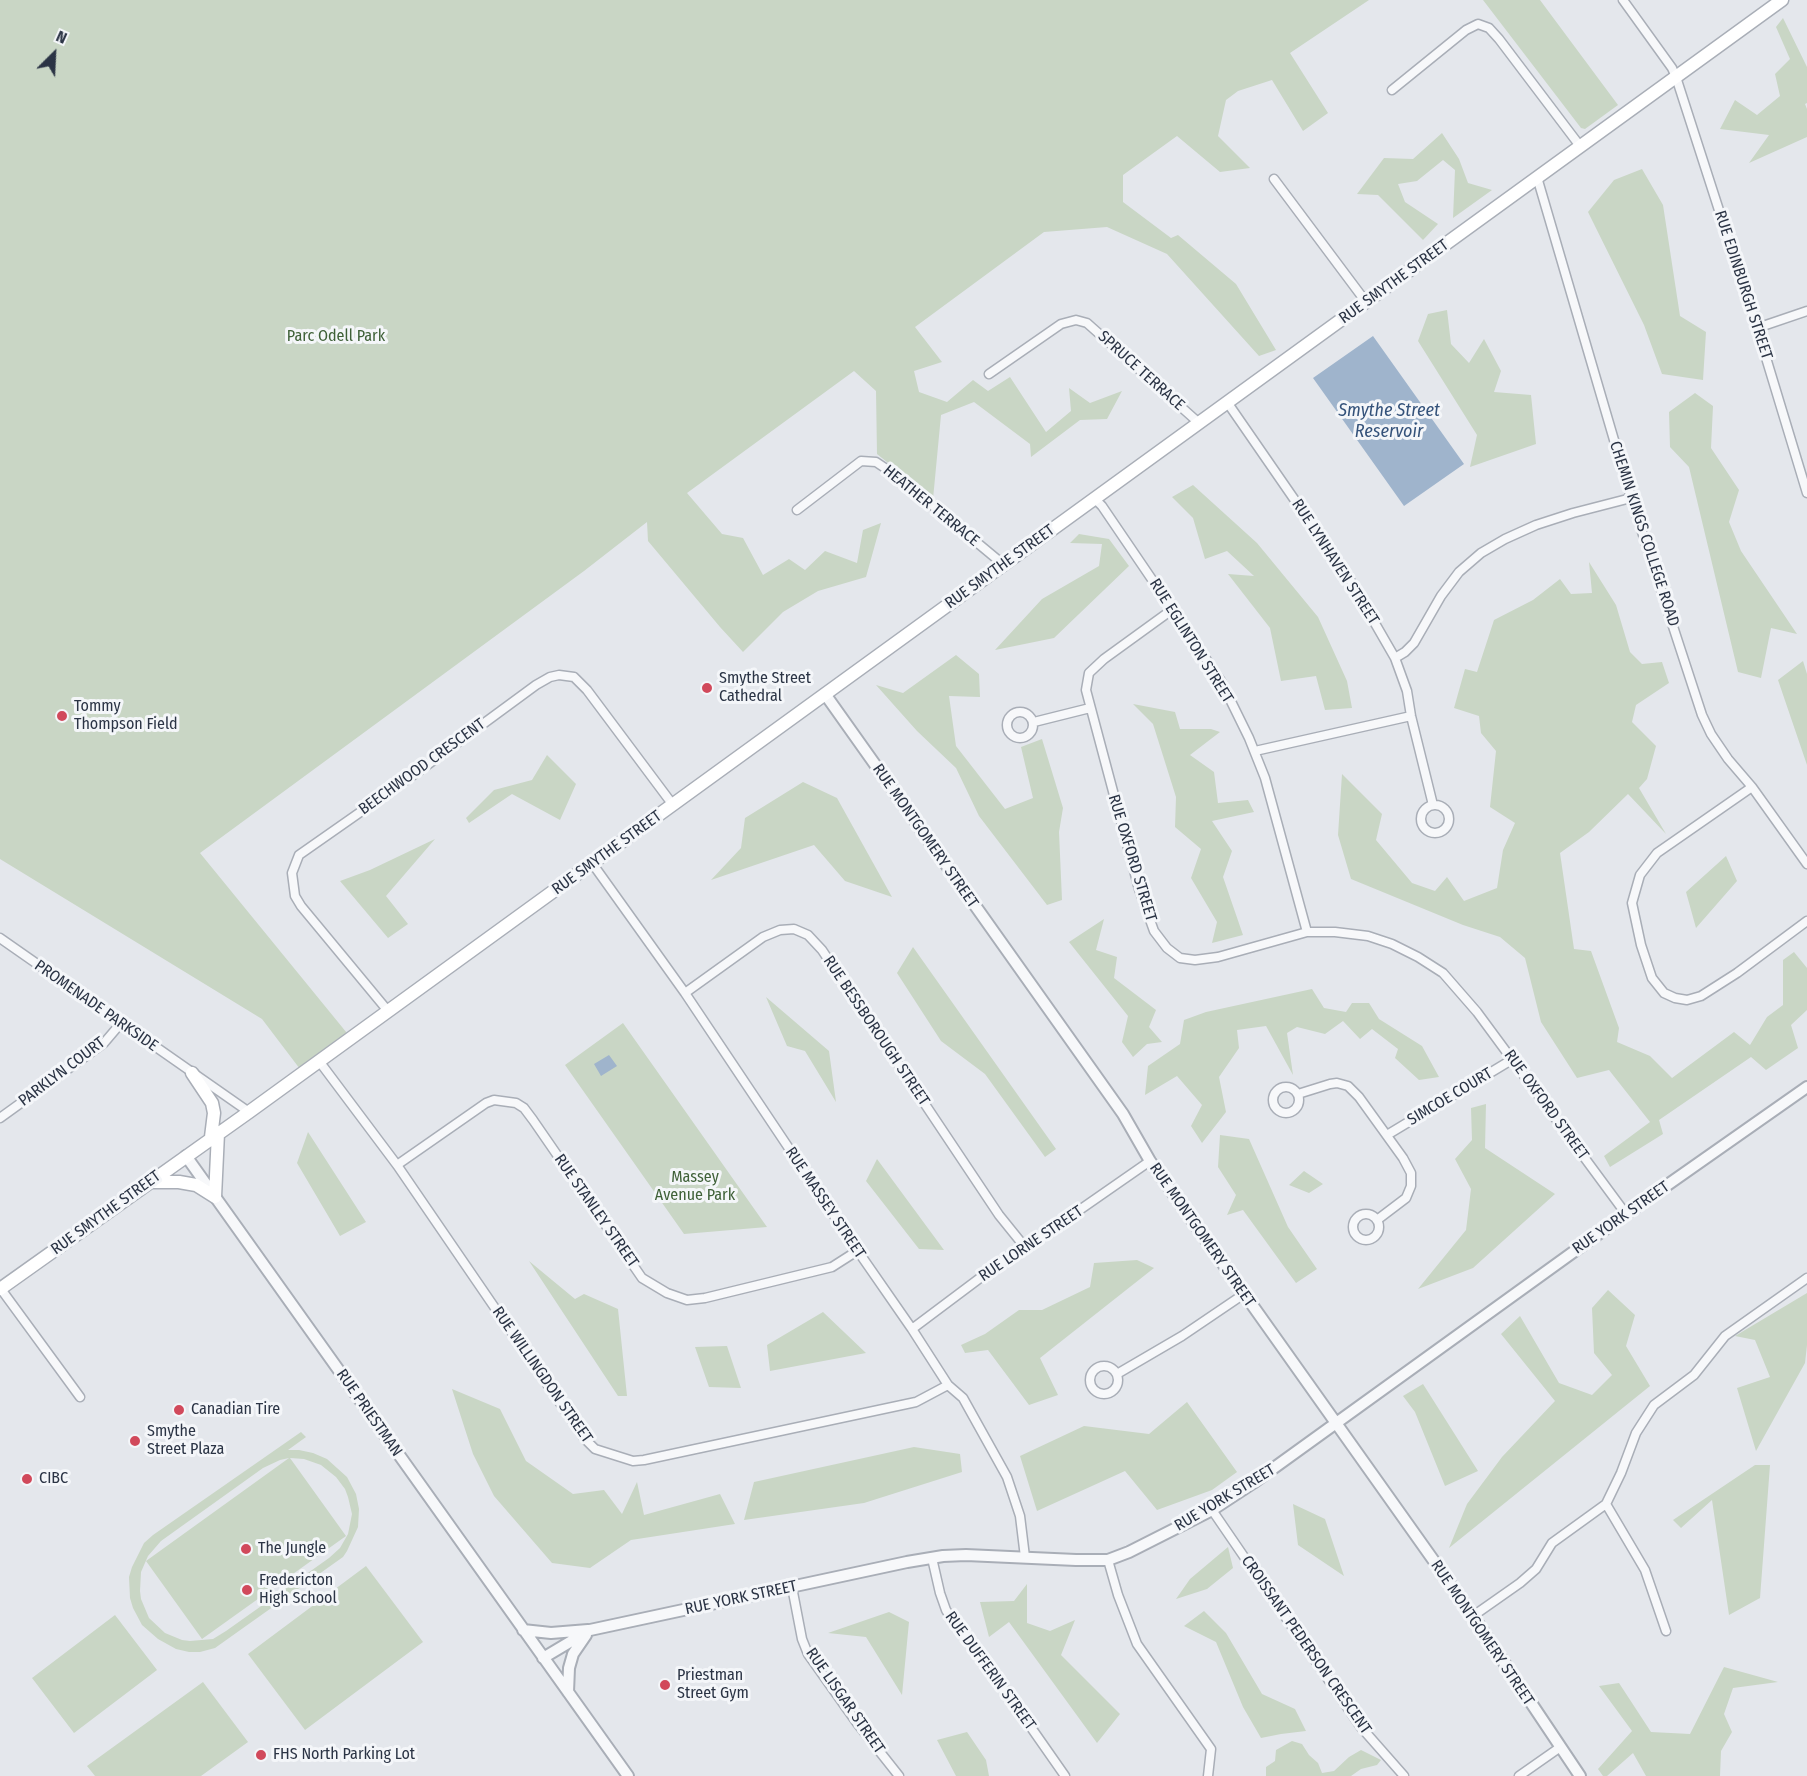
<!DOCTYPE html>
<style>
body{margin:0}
#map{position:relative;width:1807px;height:1776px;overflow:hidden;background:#e4e7ec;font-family:"Fira Sans Condensed",sans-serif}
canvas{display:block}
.north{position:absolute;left:24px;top:24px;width:60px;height:60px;-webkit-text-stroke:4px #f4f6f9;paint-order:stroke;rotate:24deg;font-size:16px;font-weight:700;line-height:24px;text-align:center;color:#2b3445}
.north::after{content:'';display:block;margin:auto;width:21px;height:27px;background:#2b3445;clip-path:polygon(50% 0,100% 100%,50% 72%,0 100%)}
</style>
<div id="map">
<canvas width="1807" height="1776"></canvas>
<div class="north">N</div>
</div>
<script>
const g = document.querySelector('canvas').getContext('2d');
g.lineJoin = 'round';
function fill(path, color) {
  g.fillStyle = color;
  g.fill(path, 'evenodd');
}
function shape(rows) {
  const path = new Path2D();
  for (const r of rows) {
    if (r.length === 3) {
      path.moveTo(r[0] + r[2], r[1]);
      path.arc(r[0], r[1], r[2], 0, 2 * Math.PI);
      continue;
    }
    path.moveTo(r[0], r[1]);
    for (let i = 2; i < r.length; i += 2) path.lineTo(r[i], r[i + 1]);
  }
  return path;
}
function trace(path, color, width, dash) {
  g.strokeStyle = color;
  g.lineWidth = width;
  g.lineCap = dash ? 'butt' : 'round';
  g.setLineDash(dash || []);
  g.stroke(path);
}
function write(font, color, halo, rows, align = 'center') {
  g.font = font + ' "Fira Sans Condensed",sans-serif';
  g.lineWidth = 6;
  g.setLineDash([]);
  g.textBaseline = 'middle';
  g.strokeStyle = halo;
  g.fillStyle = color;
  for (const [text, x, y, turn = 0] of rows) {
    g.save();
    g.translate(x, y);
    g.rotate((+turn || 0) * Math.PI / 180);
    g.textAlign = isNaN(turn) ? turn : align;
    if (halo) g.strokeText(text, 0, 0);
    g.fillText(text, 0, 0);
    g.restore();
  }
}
const green = shape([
 [0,0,1369,0,1290,53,1328,113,1303,131,1272,80,1238,91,1226,100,1218,136,1250,168,1220,172,1177,136,1123,175,1123,202,1171,238,1178,235,1236,284,1276,350,1259,356,1167,254,1107,227,1044,232,915,327,942,362,914,371,919,392,947,402,973,380,988,391,1010,377,1046,432,1071,411,1069,388,1090,403,1122,391,1107,419,1080,420,1031,457,1030,444,974,402,941,415,933,499,877,454,876,391,854,371,687,493,722,534,743,538,763,575,789,559,805,570,825,551,857,563,863,530,881,523,866,577,818,591,783,612,743,652,720,627,648,541,647,522,584,571,200,853,351,1038,303,1073,262,1019,0,859],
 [1483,0,1540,0,1618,105,1585,129,1581,128],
 [1783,18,1807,67,1807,103,1805,104,1807,109,1807,137,1749,163,1769,135,1720,129,1735,100,1757,115,1780,96,1775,74,1790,59,1776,27],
 [1442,133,1459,159,1468,183,1492,190,1453,218,1455,170,1443,160,1417,181,1398,184,1405,202,1438,224,1423,240,1378,195,1357,194,1384,158,1413,159],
 [1642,169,1663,205,1680,316,1706,332,1703,380,1662,374,1644,325,1588,212,1614,180],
 [1447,310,1451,344,1469,363,1484,339,1501,371,1494,392,1531,395,1536,444,1470,467,1477,435,1418,341,1428,314],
 [1695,393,1713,406,1711,448,1739,490,1729,522,1741,551,1797,634,1771,628,1761,678,1738,672,1689,467,1670,447,1669,412],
 [1193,485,1257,543,1318,617,1347,681,1352,708,1325,710,1316,676,1281,681,1270,628,1228,574,1254,576,1227,551,1205,559,1193,518,1172,497],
 [1079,534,1109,539,1129,566,1054,638,995,650,1042,599,1099,566,1102,544,1070,543],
 [1589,562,1616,605,1630,652,1642,664,1662,662,1669,683,1636,705,1632,722,1656,746,1647,779,1639,788,1666,834,1628,794,1589,832,1560,853,1574,949,1591,951,1619,1028,1617,1042,1650,1056,1672,1078,1734,1032,1750,1045,1767,1017,1783,1005,1783,960,1794,952,1807,968,1807,1010,1791,1025,1798,1048,1766,1070,1751,1057,1659,1120,1663,1134,1610,1167,1604,1156,1650,1122,1609,1070,1577,1078,1541,1022,1525,958,1500,937,1463,925,1351,879,1338,835,1342,774,1382,814,1376,840,1412,883,1435,891,1447,877,1464,901,1497,888,1503,850,1515,823,1490,807,1496,751,1481,733,1479,716,1454,708,1465,669,1477,672,1494,620,1533,600,1560,579,1571,594,1592,593],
 [956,655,979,674,980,697,949,696,956,746,1005,809,1033,798,1021,747,1042,739,1063,808,1059,832,1062,900,1047,905,979,816,956,768,917,731,876,685,903,693],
 [1803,661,1807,674,1807,765,1778,680],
 [1133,704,1175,712,1180,729,1211,729,1220,732,1190,755,1214,772,1218,803,1248,800,1254,812,1212,821,1232,851,1223,877,1243,935,1212,943,1217,922,1191,878,1201,849,1175,827,1176,797,1153,724],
 [547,755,576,784,560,820,512,794,469,823,466,818,494,790,532,780],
 [803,782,837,798,892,897,845,881,814,845,711,880,741,848,745,818],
 [435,839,386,896,408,924,388,938,340,881,370,870],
 [1726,856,1737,881,1696,928,1686,892],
 [1104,919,1096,950,1117,957,1114,978,1156,1010,1149,1027,1162,1042,1147,1044,1133,1057,1122,1042,1128,1016,1069,942],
 [913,947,1056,1149,1045,1157,985,1074,941,1041,897,973],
 [1312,989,1324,1008,1346,1012,1352,1003,1369,1003,1379,1019,1422,1046,1439,1077,1419,1080,1395,1058,1398,1049,1372,1029,1360,1039,1343,1021,1325,1034,1297,1027,1287,1033,1293,1075,1266,1026,1237,1030,1239,1048,1219,1077,1226,1112,1202,1143,1191,1126,1202,1105,1177,1076,1145,1095,1148,1066,1180,1044,1184,1020,1206,1012],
 [766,997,829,1051,836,1102,805,1051,787,1046],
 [623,1023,767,1227,684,1234,565,1065],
 [1486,1104,1485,1148,1555,1194,1473,1268,1418,1289,1466,1230,1471,1189,1455,1159,1472,1140,1471,1108],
 [308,1132,366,1222,340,1236,297,1163],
 [1220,1135,1249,1139,1288,1227,1317,1269,1296,1283,1243,1210,1227,1215,1236,1195,1218,1167],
 [877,1159,944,1250,919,1249,866,1181],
 [1304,1171,1323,1184,1309,1193,1289,1185],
 [1137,1260,1154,1268,1040,1358,1058,1395,1029,1405,988,1350,965,1353,961,1345,985,1334,1019,1310,1042,1310,1090,1287,1094,1263],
 [529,1261,575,1299,584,1294,618,1309,627,1396,618,1396],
 [1608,1290,1635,1315,1626,1346,1650,1386,1449,1548,1467,1504,1502,1457,1555,1401,1501,1334,1520,1316,1559,1383,1592,1395,1612,1375,1594,1353,1592,1308],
 [1807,1293,1807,1345,1805,1363,1756,1451,1737,1388,1770,1377,1755,1340,1735,1336],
 [823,1312,866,1353,770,1371,767,1345],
 [727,1346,741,1388,709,1387,695,1347],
 [1423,1384,1478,1471,1445,1486,1415,1412,1403,1396],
 [452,1389,500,1409,526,1461,573,1494,604,1490,622,1514,637,1482,644,1515,720,1494,735,1524,631,1540,590,1568,552,1563,494,1496,473,1454],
 [1187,1402,1237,1472,1212,1490,1157,1510,1125,1471,1037,1511,1020,1456,1084,1426,1149,1434],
 [301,1432,306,1437,288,1450,299,1450,313,1453,327,1459,347,1477,356,1494,359,1509,358,1527,347,1551,343,1557,215,1648,200,1652,189,1652,176,1649,158,1639,142,1625,133,1608,130,1598,129,1577,132,1567,144,1543,153,1535],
 [289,1458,146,1561,202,1639,346,1536,290,1458,304,1459,321,1465,336,1477,345,1489,348,1497,352,1514,348,1534,340,1548,329,1558,226,1631,213,1639,190,1641,182,1640,165,1633,149,1618,141,1599,140,1591,141,1572,148,1556,161,1541,263,1468,280,1460],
 [914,1447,960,1454,962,1472,864,1503,744,1520,754,1482],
 [1755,1465,1770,1465,1760,1598,1729,1615,1712,1500,1681,1528,1673,1520],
 [1293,1504,1325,1519,1344,1576,1298,1545],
 [1228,1547,1233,1568,1207,1589,1176,1599,1190,1579],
 [366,1566,423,1642,305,1730,248,1654],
 [1027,1584,1027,1623,1050,1631,1075,1620,1061,1655,1120,1714,1097,1743,1009,1622,989,1637,980,1602,1014,1601],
 [1204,1611,1226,1633,1262,1694,1295,1709,1306,1731,1281,1734,1261,1738,1243,1707,1216,1642,1184,1626],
 [889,1612,909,1622,902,1695,866,1637,828,1633],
 [115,1615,157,1670,74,1733,32,1678],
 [1724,1667,1778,1682,1733,1688,1724,1714,1732,1732,1721,1751,1720,1776,1646,1776,1633,1753,1607,1776,1603,1776,1598,1769,1632,1731,1599,1686,1619,1683,1651,1732,1690,1734],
 [203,1682,248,1742,201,1776,95,1776,87,1766],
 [967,1732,986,1760,989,1776,956,1776,937,1740],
 [1292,1741,1302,1744,1309,1755,1318,1763,1322,1773,1334,1771,1349,1757,1361,1750,1381,1760,1377,1765,1361,1769,1351,1776,1266,1776,1266,1767,1275,1761,1276,1750]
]);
const water = shape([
 [1373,336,1464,464,1404,506,1313,378],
 [609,1055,617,1066,601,1076,594,1064]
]);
const minor = shape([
 [1623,0,1672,68,1676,77,1757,328,1807,493],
 [1392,90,1466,30,1478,24,1489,28,1499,39,1580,146],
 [1537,177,1631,498,1702,715,1711,734,1728,759,1752,787,1807,864],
 [1274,179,1366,302],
 [1757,328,1807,311],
 [989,374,1061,324,1076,320,1087,323,1199,423],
 [1227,402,1350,580,1395,658,1407,691,1411,716,1433,805],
 [1095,499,1102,506,1221,681,1249,738,1265,778,1307,932],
 [797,510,861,461,876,462,897,476,1004,565],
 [1173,609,1104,659,1089,673,1086,690,1139,889,1154,931,1167,948,1180,958,1195,960,1218,957,1307,932,1335,932,1368,936,1392,944,1418,957,1443,973,1477,1012,1626,1214],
 [1395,658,1405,652,1414,643,1441,596,1459,572,1481,553,1505,539,1536,525,1573,513,1631,498],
 [1020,725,13],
 [1034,722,1090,708],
 [1255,751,1411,716],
 [1752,787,1657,853,1640,875,1632,903,1641,945,1652,978,1664,993,1675,998,1687,1000,1701,996,1737,973,1807,921],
 [1435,819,14],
 [592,863,685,993,853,1244,912,1329,948,1385,963,1398,1007,1477,1020,1516,1025,1557],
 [0,938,249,1112],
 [685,993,763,937,780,930,794,929,808,935,822,950,999,1215,1024,1246],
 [388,1011,301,906,295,896,292,873,299,855,419,771,536,685,550,677,559,675,574,677,587,690,673,805],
 [319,1061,397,1165,584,1438,595,1449,633,1461,644,1460,916,1402,948,1385],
 [1286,1100,13],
 [1298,1094,1330,1084,1337,1083,1348,1086,1359,1097,1403,1158,1411,1173,1411,1186,1406,1198,1377,1220],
 [0,1118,104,1043,121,1023],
 [1387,1135,1513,1059],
 [397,1165,486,1103,494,1100,516,1103,524,1108,533,1120,642,1278,667,1293,687,1300,705,1298,832,1267,857,1251],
 [1366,1227,13],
 [1,1289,80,1397],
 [912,1329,1016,1251,1045,1234,1150,1161],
 [1104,1380,14],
 [1117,1374,1182,1336,1244,1294],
 [1606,1504,1645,1570,1666,1631],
 [1212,1510,1360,1726,1404,1776],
 [932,1558,940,1593,946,1610,955,1624,972,1643,1065,1776],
 [1108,1560,1118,1595,1137,1644,1211,1749,1208,1776],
 [792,1587,802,1639,808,1654,857,1723,899,1776],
 [1473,1616,1520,1583,1536,1569,1552,1543,1606,1504,1621,1473,1636,1433,1654,1405,1694,1375,1725,1336,1807,1278],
 [1519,1776,1559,1748]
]);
const tertiary = shape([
 [825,694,1123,1114,1150,1161,1473,1616,1580,1776],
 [186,1156,628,1776],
 [523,1630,551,1633,588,1630],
 [543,1658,590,1630,907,1562,943,1556,966,1555,1076,1560,1108,1560,1129,1552,1212,1510,1253,1483,1626,1214,1807,1087],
 [568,1692,569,1668,573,1654,586,1635]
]);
const secondary = shape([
 [192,1073,212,1103,214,1113,211,1137],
 [149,1182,179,1182,196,1185,215,1197,218,1133],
 [0,1289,249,1112,1782,0]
]);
const markers = [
 [707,688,6,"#d1495b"],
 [62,716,6,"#d1495b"],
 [179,1410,6,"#d1495b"],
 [135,1441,6,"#d1495b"],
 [27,1479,6,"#d1495b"],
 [246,1549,6,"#d1495b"],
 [247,1590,6,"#d1495b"],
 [665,1685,6,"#d1495b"],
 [261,1755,6,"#d1495b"]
];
const streetNames = [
 ["RUE SMYTHE STREET",1394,282,-36],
 ["RUE EDINBURGH STREET",1743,285,72],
 ["SPRUCE TERRACE",1141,371,42],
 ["HEATHER TERRACE",931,506,39],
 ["CHEMIN KINGS COLLEGE ROAD",1644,534,72],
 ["RUE LYNHAVEN STREET",1335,562,57],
 ["RUE SMYTHE STREET",1000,567,-36],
 ["RUE EGLINTON STREET",1191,641,58],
 ["BEECHWOOD CRESCENT",422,767,-36],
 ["RUE MONTGOMERY STREET",925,836,55],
 ["RUE SMYTHE STREET",607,853,-36],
 ["RUE OXFORD STREET",1132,858,73],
 ["PROMENADE PARKSIDE",96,1006,35],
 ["RUE BESSBOROUGH STREET",876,1031,56],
 ["PARKLYN COURT",62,1072,-37],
 ["SIMCOE COURT",1450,1097,-31],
 ["RUE OXFORD STREET",1546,1105,54],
 ["RUE MASSEY STREET",825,1203,56],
 ["RUE STANLEY STREET",596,1211,55],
 ["RUE SMYTHE STREET",106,1213,-36],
 ["RUE YORK STREET",1621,1218,-35],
 ["RUE MONTGOMERY STREET",1202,1235,55],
 ["RUE LORNE STREET",1031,1244,-34],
 ["RUE WILLINGDON STREET",542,1375,55],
 ["RUE PRIESTMAN",369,1413,55],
 ["RUE YORK STREET",1225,1498,-31],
 ["RUE YORK STREET",741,1598,-12],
 ["RUE MONTGOMERY STREET",1482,1633,56],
 ["CROISSANT PEDERSON CRESCENT",1306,1645,55],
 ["RUE DUFFERIN STREET",990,1671,54],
 ["RUE LISGAR STREET",845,1701,55]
];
const parkNames = [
 ["Parc Odell Park",336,337],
 ["Massey",695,1178],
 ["Avenue Park",695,1196]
];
const poiNames = [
 ["Smythe Street",719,679],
 ["Cathedral",719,697],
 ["Tommy",74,707],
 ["Thompson Field",74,725],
 ["Canadian Tire",191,1410],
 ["Smythe",147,1432],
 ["Street Plaza",147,1450],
 ["CIBC",39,1479],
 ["The Jungle",258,1549],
 ["Fredericton",259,1581],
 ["High School",259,1599],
 ["Priestman",677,1676],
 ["Street Gym",677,1694],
 ["FHS North Parking Lot",273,1755]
];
const waterNames = [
 ["Smythe Street",1389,411],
 ["Reservoir",1389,432]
];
fill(green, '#c9d6c5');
fill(water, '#9fb4cc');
trace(minor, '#a9aeb7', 11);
trace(tertiary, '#a9aeb7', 14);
trace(secondary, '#a9aeb7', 15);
trace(minor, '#f7f8fa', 8);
trace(tertiary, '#f7f8fa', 10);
trace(secondary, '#fff', 12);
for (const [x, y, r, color] of markers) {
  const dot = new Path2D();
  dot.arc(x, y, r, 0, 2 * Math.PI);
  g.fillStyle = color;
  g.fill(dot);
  trace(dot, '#f4f6f9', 2);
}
write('16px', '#2b3445', '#f4f6f9', streetNames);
write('16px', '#3f6138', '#f4f6f9', parkNames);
write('16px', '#2b3445', '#f4f6f9', poiNames, 'left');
write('italic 18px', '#34527a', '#f4f6f9', waterNames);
</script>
